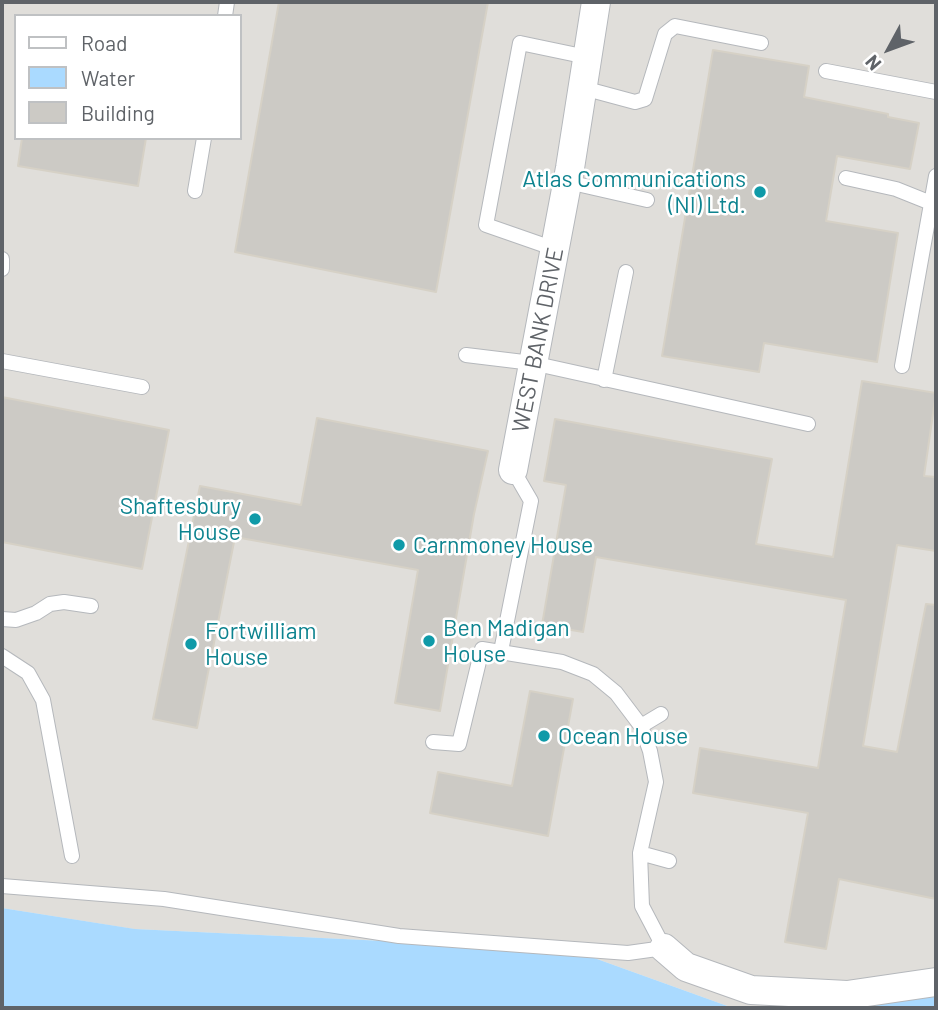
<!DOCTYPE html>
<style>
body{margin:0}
#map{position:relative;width:938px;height:1010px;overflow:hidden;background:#f1efe8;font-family:Barlow,sans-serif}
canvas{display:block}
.frame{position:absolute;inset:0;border:4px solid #5f6368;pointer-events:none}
.legend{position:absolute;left:14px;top:14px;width:228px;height:126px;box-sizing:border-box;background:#fff;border:2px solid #bfc1c3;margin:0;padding:9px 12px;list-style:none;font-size:21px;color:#5f6368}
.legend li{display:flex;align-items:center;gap:14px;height:35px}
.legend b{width:35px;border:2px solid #bfc1c3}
.north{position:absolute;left:854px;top:14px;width:70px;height:70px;-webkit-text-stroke:5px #fff;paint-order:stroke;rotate:229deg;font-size:19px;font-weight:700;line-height:28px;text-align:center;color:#5f6368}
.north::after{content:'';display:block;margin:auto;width:24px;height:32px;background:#5f6368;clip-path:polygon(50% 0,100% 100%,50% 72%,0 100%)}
</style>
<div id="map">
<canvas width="938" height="1010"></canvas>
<div class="frame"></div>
<ul class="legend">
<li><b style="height:9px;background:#fff"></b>Road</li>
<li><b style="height:19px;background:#aadaff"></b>Water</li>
<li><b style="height:19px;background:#cccac5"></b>Building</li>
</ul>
<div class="north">N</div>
</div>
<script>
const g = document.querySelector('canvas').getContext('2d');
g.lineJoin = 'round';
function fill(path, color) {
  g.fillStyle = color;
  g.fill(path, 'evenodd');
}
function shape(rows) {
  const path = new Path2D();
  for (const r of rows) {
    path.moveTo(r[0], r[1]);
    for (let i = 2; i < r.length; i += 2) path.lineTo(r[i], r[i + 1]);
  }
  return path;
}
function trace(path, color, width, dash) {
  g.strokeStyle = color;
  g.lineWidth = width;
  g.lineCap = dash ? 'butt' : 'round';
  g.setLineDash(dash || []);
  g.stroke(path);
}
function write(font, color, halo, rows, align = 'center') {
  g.font = font + ' Barlow,sans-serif';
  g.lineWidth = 5;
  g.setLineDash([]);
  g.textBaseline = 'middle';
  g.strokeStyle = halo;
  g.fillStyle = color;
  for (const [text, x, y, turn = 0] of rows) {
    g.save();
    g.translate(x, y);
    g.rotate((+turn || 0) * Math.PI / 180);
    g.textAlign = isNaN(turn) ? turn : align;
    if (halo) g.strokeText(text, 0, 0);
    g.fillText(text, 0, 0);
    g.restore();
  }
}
const industrial = shape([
 [2,2,936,2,936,993,762,1008,733,1008,572,950,134,929,2,908],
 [16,16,240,16,240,138,16,138]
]);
const water = shape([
 [2,908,135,929,572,950,733,1008,2,1008],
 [936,993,936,1008,762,1008]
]);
const building = shape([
 [279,2,488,2,436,292,235,252,279,2],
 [713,50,809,66,804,97,888,114,888,117,919,123,910,169,837,156,826,221,898,233,877,362,764,343,759,372,662,356,713,50],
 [22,138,146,138,138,186,18,166,22,138],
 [862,381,936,393,924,476,936,477,936,551,897,545,863,746,897,752,926,604,936,605,936,899,839,879,826,949,785,942,808,813,693,793,700,748,818,768,846,600,596,557,583,632,542,625,566,485,544,481,555,419,772,459,756,544,833,557,862,381],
 [2,397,169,430,142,569,2,542,2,397],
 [317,418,488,451,474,514,440,711,395,703,418,570,235,537,197,728,153,719,200,486,301,505,317,418],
 [530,691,573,699,548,836,430,813,438,772,512,786,530,691]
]);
const service = shape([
 [225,16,227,2],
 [826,71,936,92],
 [583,88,635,102,645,99,665,34,675,26,761,43],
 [846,178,896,189,936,205],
 [568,182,647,200],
 [195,191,204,138],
 [555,249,486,225,520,43,587,57],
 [2,259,2,269],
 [466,355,532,363,808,424],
 [2,361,142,387],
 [902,366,936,176],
 [604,380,626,272],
 [2,619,16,620,36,613,50,604,64,602,91,606],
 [501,651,531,501,513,470],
 [2,656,28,673,43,700,72,856],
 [641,726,661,714],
 [640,853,669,861],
 [2,886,164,899,399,936,628,953,664,948,642,906,640,853,656,782,650,751,641,726,616,693,593,674,562,662,482,649,459,744,433,742]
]);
const minor = shape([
 [513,470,570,168,596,2],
 [664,948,686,967,751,990,847,995,936,982]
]);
const markers = [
 [760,192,7,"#0f9aa8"],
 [255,519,7,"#0f9aa8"],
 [399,545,7,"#0f9aa8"],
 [429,641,7,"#0f9aa8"],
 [191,644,7,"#0f9aa8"],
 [544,736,7,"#0f9aa8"]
];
const cultureNames = [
 ["Atlas Communications",746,179,"right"],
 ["(NI) Ltd.",746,205,"right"],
 ["Shaftesbury",241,506,"right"],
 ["House",241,532,"right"],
 ["Carnmoney House",413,545],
 ["Ben Madigan",443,628],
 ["House",443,654],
 ["Fortwilliam",205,631],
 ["House",205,657],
 ["Ocean House",558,736]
];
const streetNames = [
 ["WEST BANK DRIVE",538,340,-79]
];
fill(industrial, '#e0deda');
fill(water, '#aadaff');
fill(building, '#cccac5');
trace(building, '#d6d1c6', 2);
trace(service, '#b5b8bc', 16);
trace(minor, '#b5b8bc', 30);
trace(service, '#fff', 14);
trace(minor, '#fff', 28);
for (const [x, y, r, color] of markers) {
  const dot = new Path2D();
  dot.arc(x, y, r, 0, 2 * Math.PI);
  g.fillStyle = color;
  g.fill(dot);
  trace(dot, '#fff', 2.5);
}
write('23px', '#0d838f', '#fff', cultureNames, 'left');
write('23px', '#5f6368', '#fff', streetNames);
</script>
